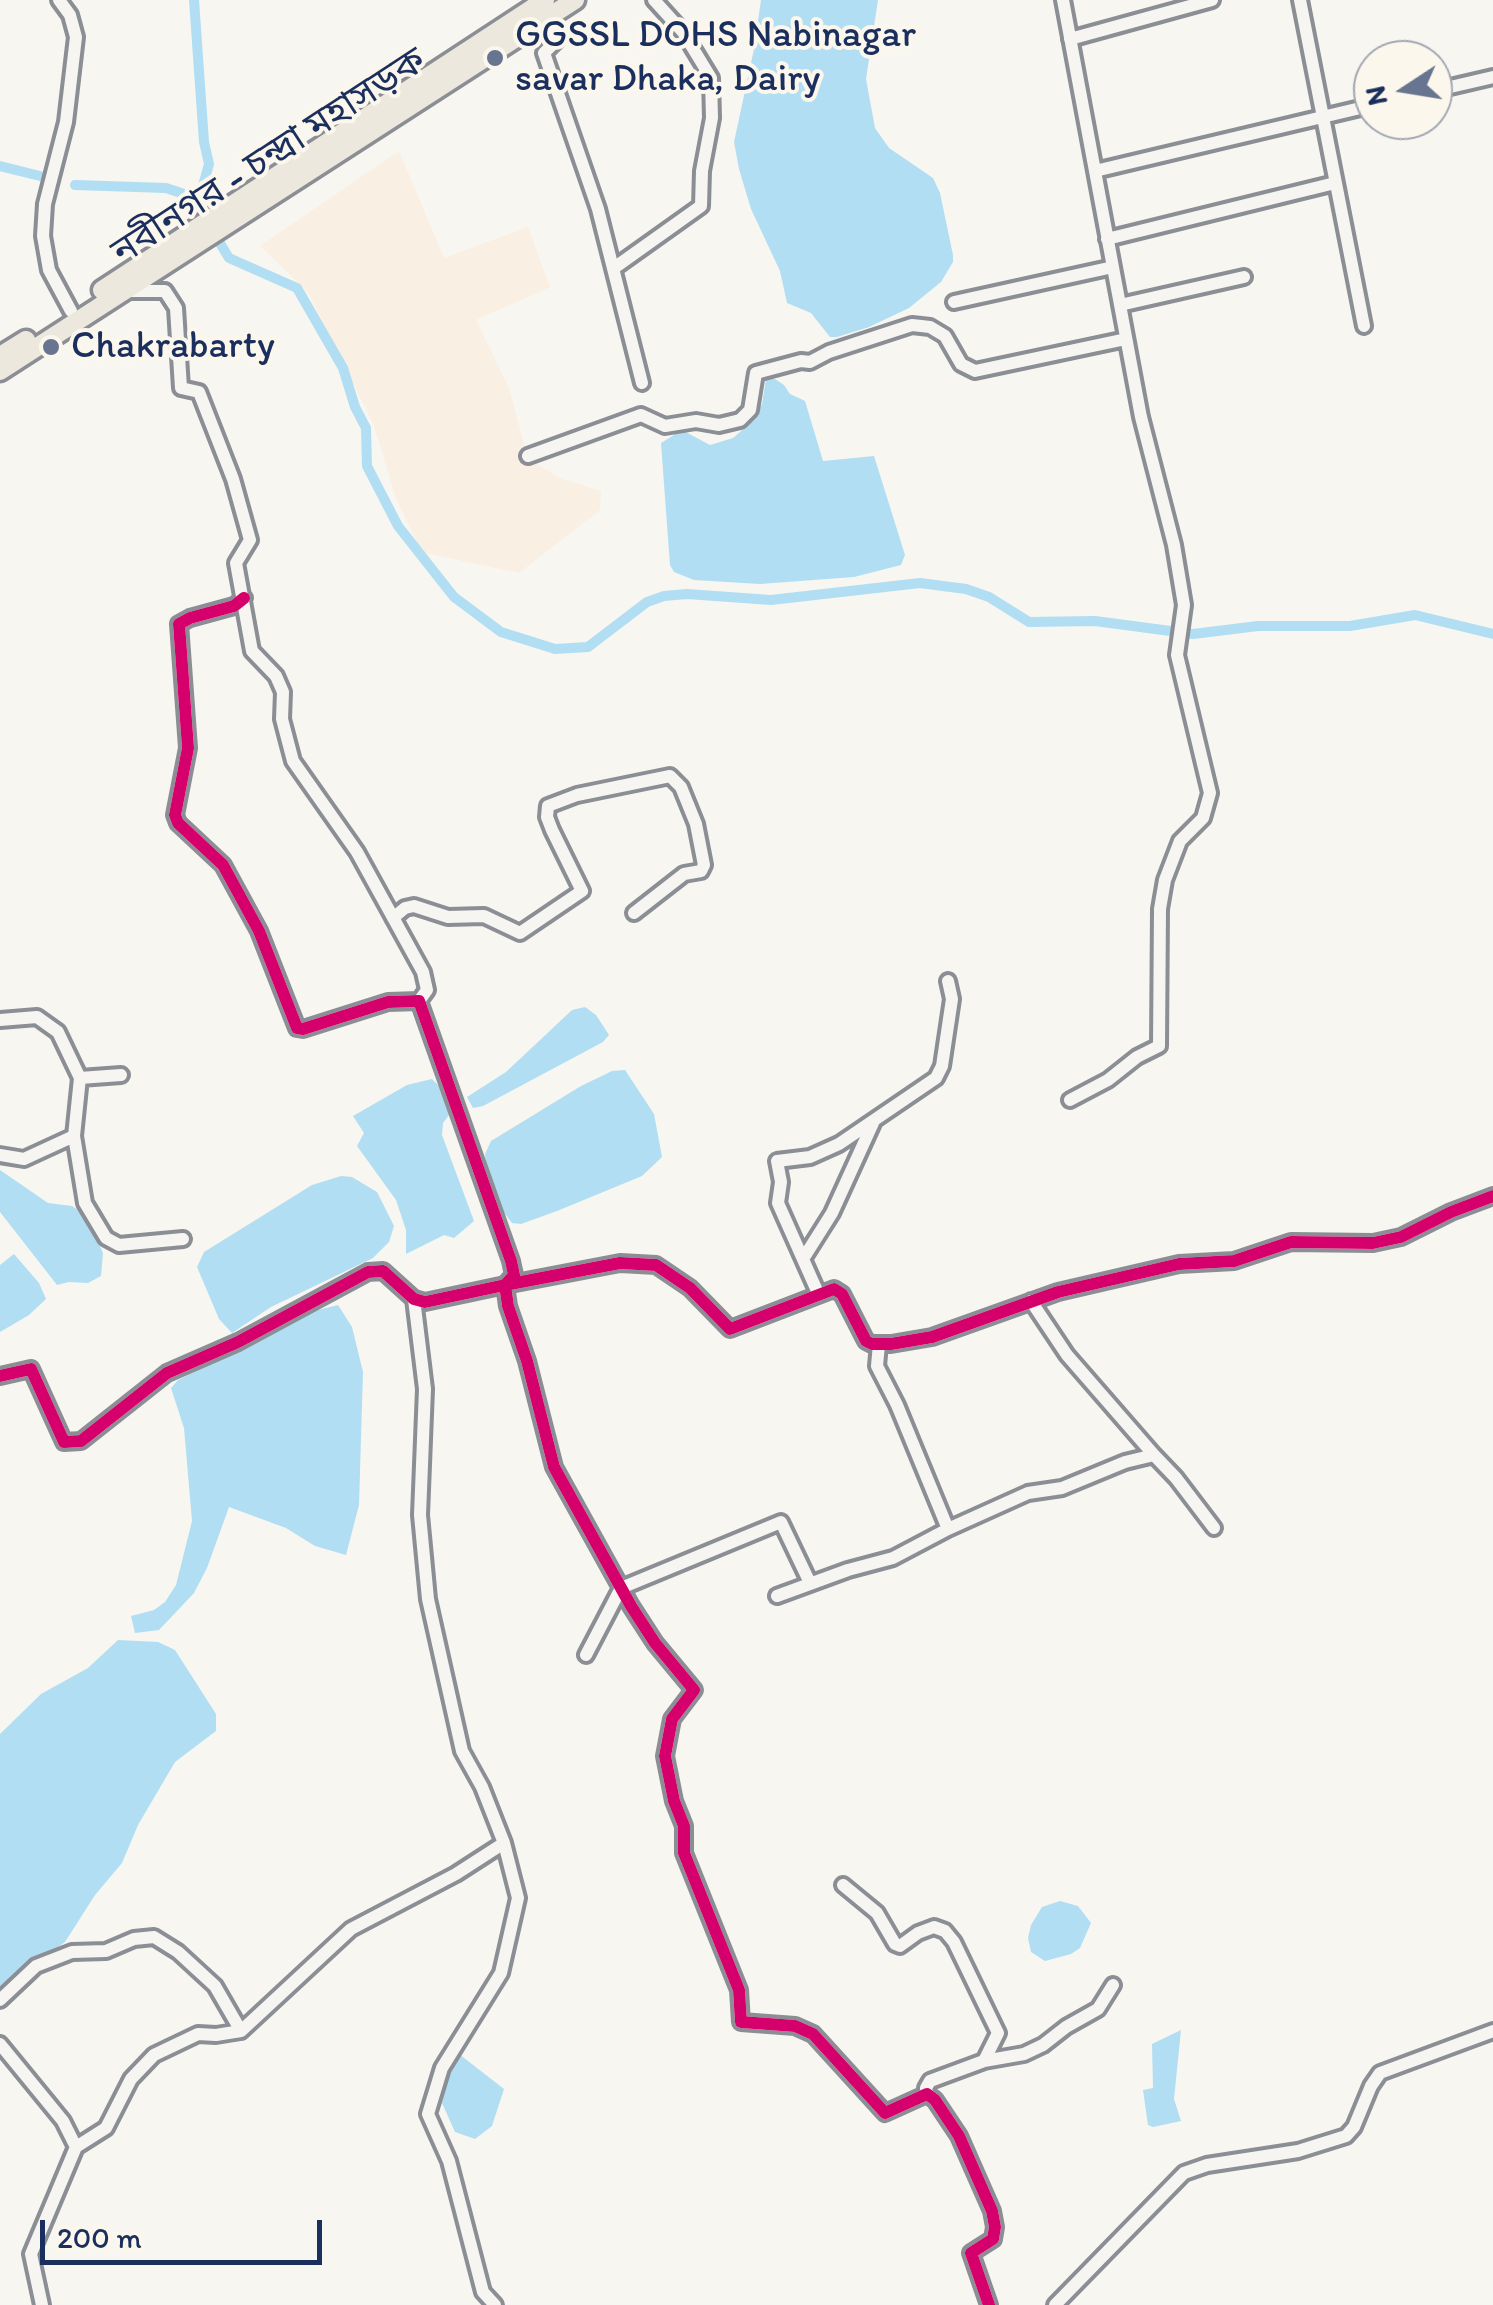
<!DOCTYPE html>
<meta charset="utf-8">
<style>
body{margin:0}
#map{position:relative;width:1493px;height:2305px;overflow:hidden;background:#f8f6f0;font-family:Itim,sans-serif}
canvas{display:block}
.north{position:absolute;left:1353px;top:40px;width:100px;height:100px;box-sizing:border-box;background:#fbf7ec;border:2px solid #a1a7b3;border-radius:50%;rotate:258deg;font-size:28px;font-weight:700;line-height:40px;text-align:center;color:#1b2f5e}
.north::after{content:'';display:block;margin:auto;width:35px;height:45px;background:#687591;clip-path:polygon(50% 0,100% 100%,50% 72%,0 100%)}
.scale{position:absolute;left:40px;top:2220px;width:282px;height:45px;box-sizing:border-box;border:5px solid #1b2f5e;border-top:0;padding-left:12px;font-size:30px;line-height:35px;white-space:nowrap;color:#1b2f5e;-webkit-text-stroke:8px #fbf7ec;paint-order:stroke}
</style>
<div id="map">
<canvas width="1493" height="2305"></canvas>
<div class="north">N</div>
<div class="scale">200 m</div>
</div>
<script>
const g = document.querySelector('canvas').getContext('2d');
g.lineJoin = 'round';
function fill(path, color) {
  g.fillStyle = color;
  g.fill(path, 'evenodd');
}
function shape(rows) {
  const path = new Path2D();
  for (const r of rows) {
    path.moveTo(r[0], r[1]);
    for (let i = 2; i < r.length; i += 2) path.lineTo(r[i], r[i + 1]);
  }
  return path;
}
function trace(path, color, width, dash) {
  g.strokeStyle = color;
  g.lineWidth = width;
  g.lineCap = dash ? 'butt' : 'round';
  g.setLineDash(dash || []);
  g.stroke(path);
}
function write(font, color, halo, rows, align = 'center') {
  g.font = font + ' Itim,"Noto Sans Bengali",sans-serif';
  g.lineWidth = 8;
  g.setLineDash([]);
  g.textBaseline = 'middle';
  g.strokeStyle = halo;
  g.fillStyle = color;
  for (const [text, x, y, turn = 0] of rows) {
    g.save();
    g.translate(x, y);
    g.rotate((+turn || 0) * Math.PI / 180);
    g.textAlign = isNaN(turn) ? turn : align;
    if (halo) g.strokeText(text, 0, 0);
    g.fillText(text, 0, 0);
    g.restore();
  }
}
const built = shape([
 [399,151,444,258,528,227,550,287,476,320,509,388,528,459,562,479,601,491,600,510,519,573,421,552,396,498,373,423,308,292,260,246]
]);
const water = shape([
 [761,0,878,0,866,79,875,128,889,148,933,178,940,193,953,255,953,262,941,282,909,308,869,327,837,337,830,337,811,313,787,303,780,271,751,209,739,169,734,142,754,49],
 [766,379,775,379,784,385,790,394,805,401,823,461,874,456,905,555,901,565,854,577,760,584,694,580,674,572,670,565,661,443,682,430,710,445,733,438,755,419,762,404],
 [585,1007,596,1015,609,1035,603,1042,483,1106,473,1108,467,1097,506,1072,572,1010],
 [625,1070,654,1114,662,1157,642,1176,557,1211,521,1224,512,1223,502,1210,487,1173,485,1154,491,1141,581,1086,612,1071],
 [432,1079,440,1087,446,1103,449,1115,443,1123,442,1135,474,1221,454,1238,444,1235,406,1254,406,1230,396,1200,357,1146,364,1133,353,1116,407,1085],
 [0,1170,48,1203,72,1206,87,1216,103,1253,101,1276,88,1283,69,1282,57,1285,0,1212],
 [341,1176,352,1177,377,1192,394,1226,389,1242,373,1258,271,1307,232,1333,219,1319,197,1267,204,1252,312,1185],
 [14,1254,39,1283,46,1299,29,1315,0,1332,0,1265],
 [338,1305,352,1327,363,1372,359,1505,346,1555,315,1546,286,1528,229,1507,207,1568,194,1593,159,1630,135,1633,131,1616,154,1610,165,1602,176,1585,192,1521,184,1428,171,1388,178,1380,318,1310],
 [118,1640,158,1642,175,1650,216,1714,216,1731,175,1762,138,1825,122,1863,95,1895,65,1942,0,1989,0,1734,41,1694,88,1668],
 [1060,1901,1078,1906,1091,1923,1080,1948,1071,1954,1045,1961,1031,1952,1028,1938,1031,1925,1042,1907],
 [1181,2030,1174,2099,1181,2121,1153,2127,1148,2125,1143,2090,1153,2088,1152,2044],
 [459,2054,504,2089,492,2126,475,2139,455,2132,442,2103,444,2076]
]);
const canal = shape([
 [194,0,204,142,209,164,199,200,201,212,229,258,297,288,343,368,355,407,366,428,367,466,398,526,454,597,501,632,555,649,588,647,647,602,664,596,687,594,771,600,920,583,966,589,989,597,1029,622,1095,621,1193,634,1258,626,1350,626,1415,615,1493,634],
 [0,166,40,176],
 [75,185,166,188,190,196,198,207]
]);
const minor = shape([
 [59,0,70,15,76,37,66,122,45,204,43,236,49,270,71,311],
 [1063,0,1141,417,1174,545,1184,605,1177,655,1210,793,1203,818,1180,841,1165,880,1160,909,1159,1046,1137,1057,1108,1080,1070,1100],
 [1300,0,1364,326],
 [538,23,558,39,544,53,598,209,642,383],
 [1070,39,1212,0],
 [1433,91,1493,77],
 [1095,171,1373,105],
 [1107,239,1335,183],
 [614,268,701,206,702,171,712,118,711,78,683,32,654,0],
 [124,291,165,291,176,308,181,388,199,392,233,479,250,540,236,563,252,651,276,676,283,692,282,719,293,761,357,852,423,972,427,990,419,1001],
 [954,302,1113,267],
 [1120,305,1244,277],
 [528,456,641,415,665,426,696,421,719,425,740,420,750,410,756,373,801,361,810,362,829,352,912,325,930,327,945,336,961,364,975,371,1126,339],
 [244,598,234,606,190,618,179,624,188,748,175,815,178,823,223,865,259,931,297,1028,303,1029,388,1002,419,1001,511,1261,514,1275,505,1285,620,1263,656,1265,690,1288,730,1329,834,1289,842,1294,866,1341,872,1344,891,1344,932,1337,1058,1292,1179,1264,1234,1261,1291,1242,1373,1243,1401,1237,1451,1212,1493,1196],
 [393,918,405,908,414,906,448,917,484,916,520,933,582,891,552,830,547,817,548,806,577,795,670,776,681,787,696,824,704,865,701,871,684,874,634,913],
 [0,1020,37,1017,58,1032,80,1078,121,1075],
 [80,1078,74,1136,85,1203,106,1238,119,1245,183,1239],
 [0,1155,24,1159,74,1136],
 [803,1259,832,1213,873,1123],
 [818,1293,778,1203,781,1182,777,1161,810,1157,839,1144,936,1078,942,1066,952,999,948,981],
 [414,1299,425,1389,420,1515,428,1599,462,1751,482,1787,504,1843,518,1898,501,1973,442,2068,428,2114,449,2161,483,2292,495,2305],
 [1031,1301,1067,1355,1154,1455],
 [879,1344,877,1366,897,1405,948,1529],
 [0,1376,31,1369,64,1442,81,1441,167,1373,238,1342,368,1272,383,1271,414,1299,425,1302,505,1285,508,1306,527,1361,554,1467,631,1606,655,1643,694,1690,672,1719,665,1756,674,1801,684,1826,684,1853,739,1990,741,2022,795,2026,813,2034,885,2113,927,2094,935,2100,959,2136,992,2211,995,2227,993,2239,971,2253,989,2305],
 [777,1596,848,1570,893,1558,948,1529,1028,1493,1062,1488,1125,1462,1154,1455,1176,1478,1214,1528],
 [586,1655,621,1588,781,1522,810,1583],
 [843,1885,877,1913,895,1944,900,1946,918,1933,934,1927,945,1931,954,1942,998,2033,984,2061,930,2081,926,2088,927,2094],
 [0,2000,36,1966,72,1952,106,1951,134,1939,154,1937,178,1952,215,1986,241,2031],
 [0,2044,63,2121,76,2147,31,2254,42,2305],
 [984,2061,1024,2054,1043,2045,1066,2027,1098,2009,1113,1985],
 [76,2147,106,2128,131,2079,154,2055,198,2034,216,2035,241,2031,351,1929,456,1874,504,1843],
 [1055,2305,1184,2173,1207,2165,1298,2151,1346,2136,1354,2127,1371,2086,1380,2073,1493,2031]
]);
const highway = shape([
 [102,290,545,0],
 [0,356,26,340],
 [0,371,575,0]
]);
const cycleway = shape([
 [244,598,234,606,190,618,179,624,188,748,175,815,178,823,223,865,259,931,297,1028,303,1029,388,1002,419,1001,511,1261,514,1275,505,1285,620,1263,656,1265,690,1288,730,1329,834,1289,842,1294,866,1341,872,1344,891,1344,932,1337,1058,1292,1179,1264,1234,1261,1291,1242,1373,1243,1401,1237,1451,1212,1493,1196],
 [0,1376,31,1369,64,1442,81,1441,167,1373,238,1342,368,1272,383,1271,414,1299,425,1302,505,1285,508,1306,527,1361,554,1467,631,1606,655,1643,694,1690,672,1719,665,1756,674,1801,684,1826,684,1853,739,1990,741,2022,795,2026,813,2034,885,2113,927,2094,935,2100,959,2136,992,2211,995,2227,993,2239,971,2253,989,2305]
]);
const markers = [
 [495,58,10,"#687591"],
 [51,347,10,"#687591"]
];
const poiNames = [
 ["GGSSL DOHS Nabinagar",515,36],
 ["savar Dhaka, Dairy",515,80],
 ["Chakrabarty",71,347]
];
const streetNames = [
 ["নবীনগর - চন্দ্রা মহাসড়ক",270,158,-33]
];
fill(built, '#f9efe2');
fill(water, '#b1def3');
trace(canal, '#b1def3', 10);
trace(minor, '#8b8e94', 20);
trace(highway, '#8b8e94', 25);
trace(minor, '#f6f5f1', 12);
trace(highway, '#ede8dd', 18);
trace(cycleway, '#d6006c', 12);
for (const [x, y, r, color] of markers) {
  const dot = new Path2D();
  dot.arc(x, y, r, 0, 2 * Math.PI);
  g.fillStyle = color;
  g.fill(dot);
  trace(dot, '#fbf7ec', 4);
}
write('38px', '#1b2f5e', '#fbf7ec', poiNames, 'left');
write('38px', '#1b2f5e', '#fbf7ec', streetNames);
</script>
